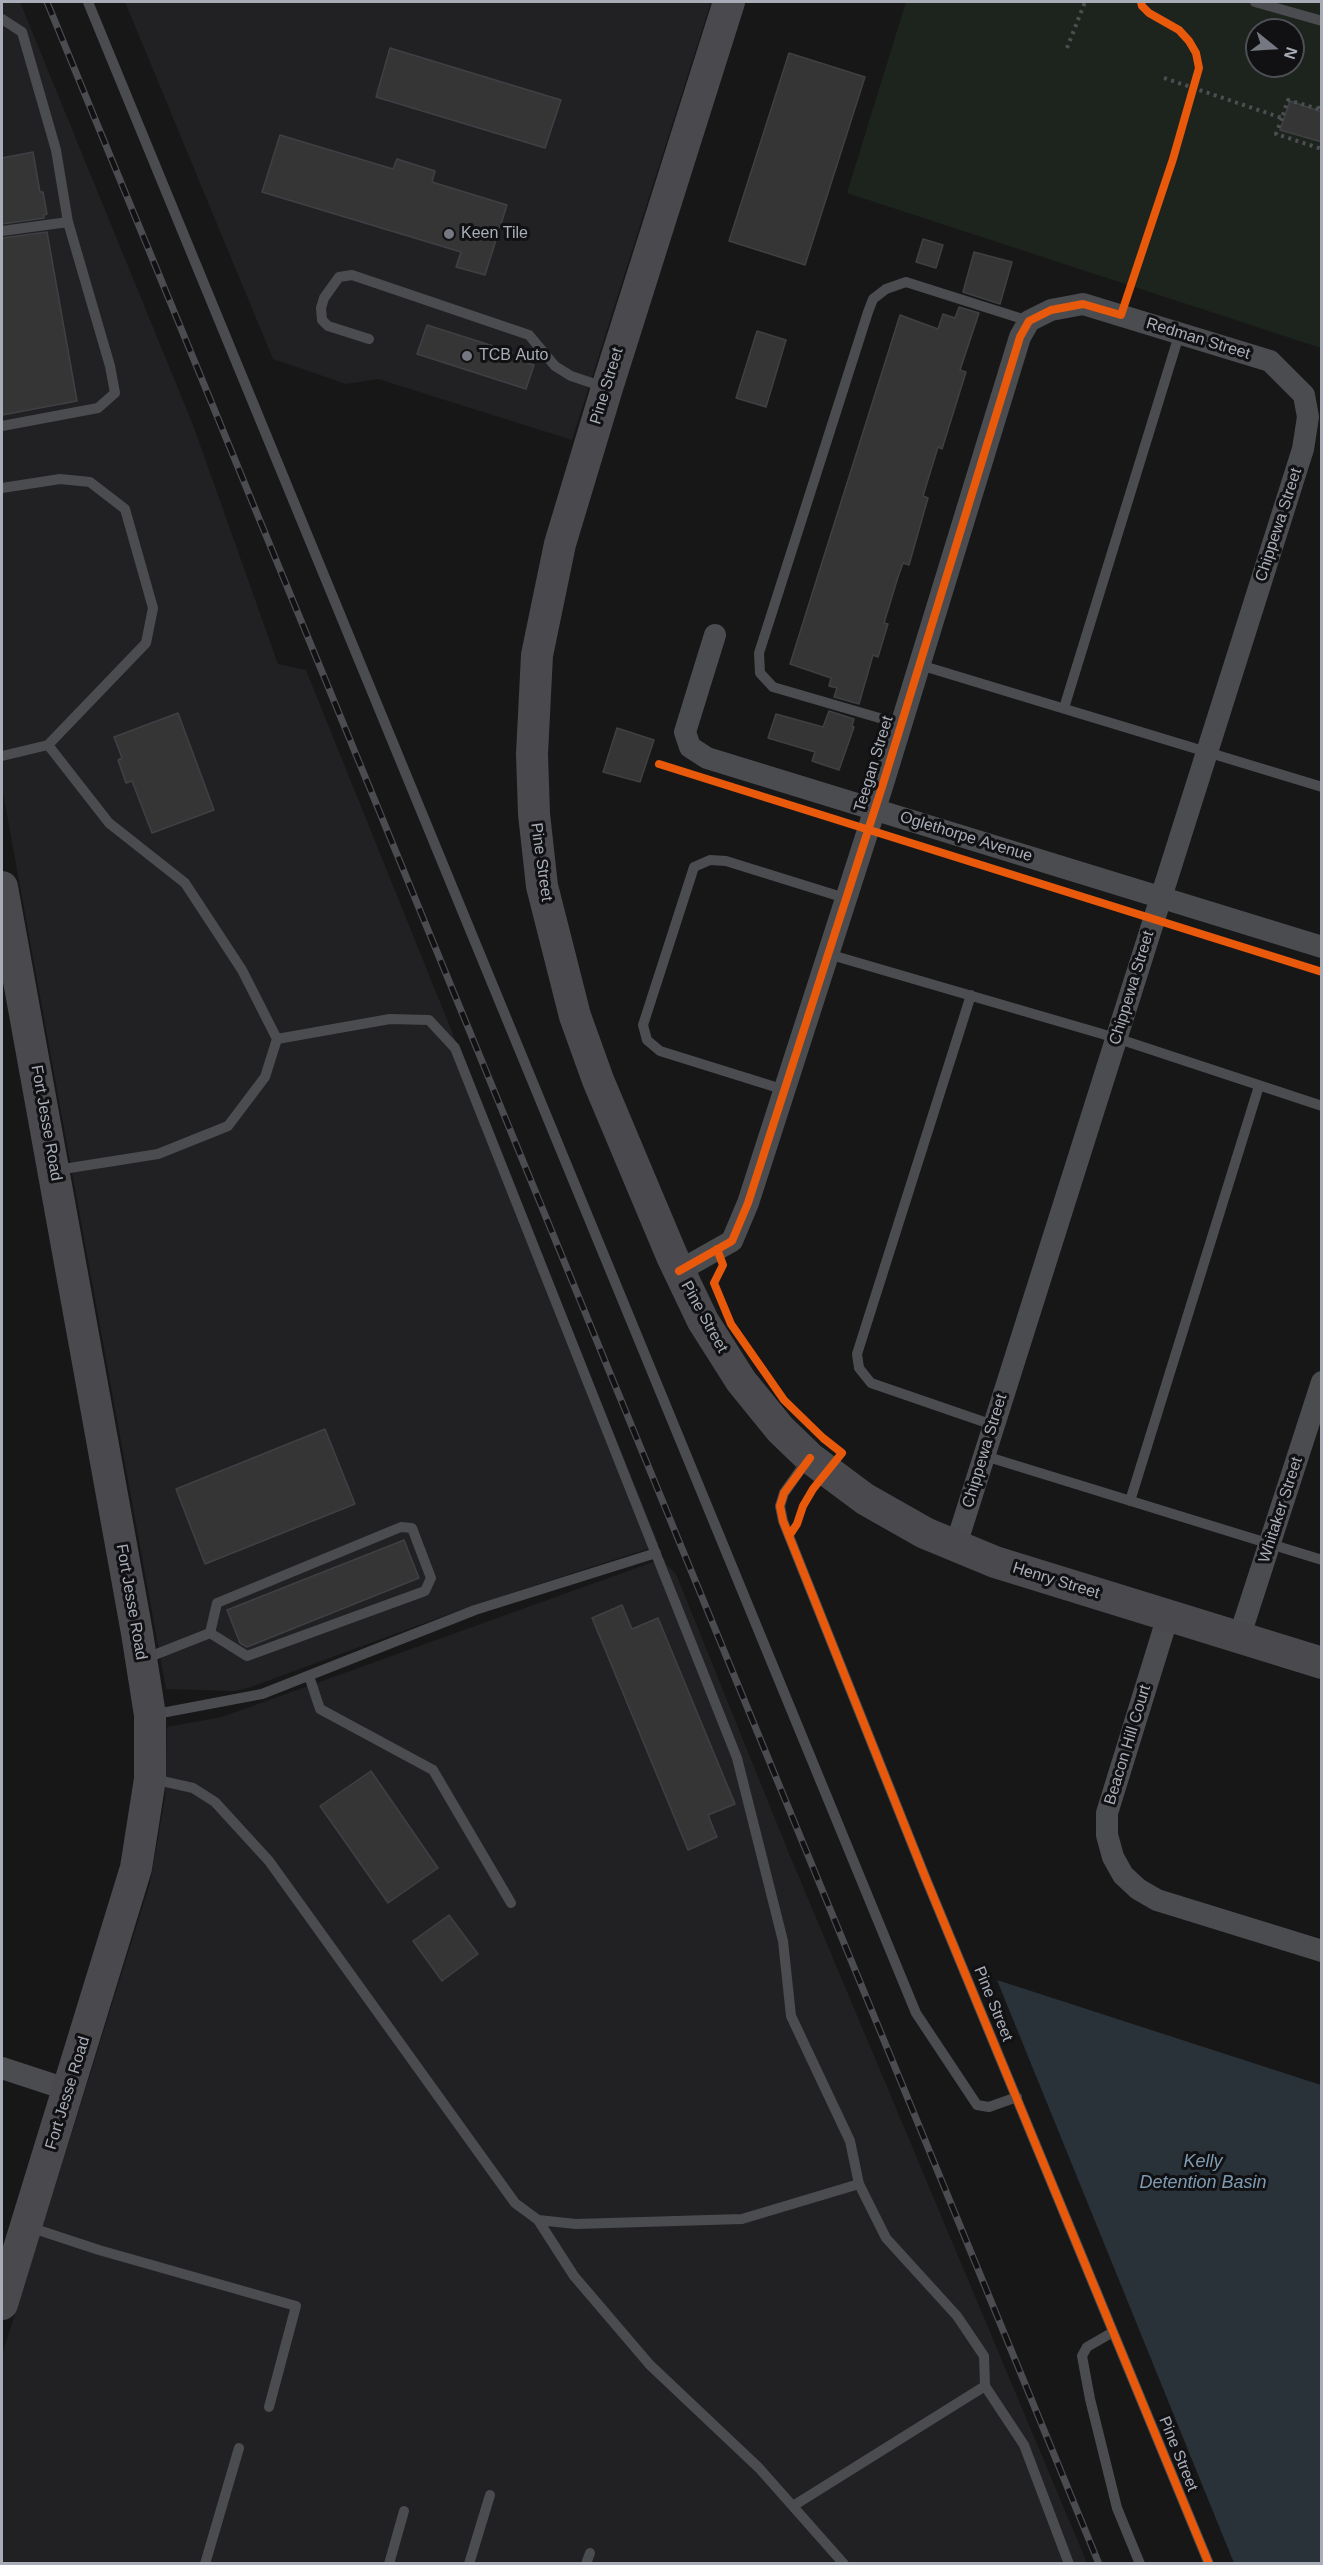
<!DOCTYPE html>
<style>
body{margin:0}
#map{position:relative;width:1323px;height:2565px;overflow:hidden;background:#171717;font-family:Arial,sans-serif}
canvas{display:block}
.frame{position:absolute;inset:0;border:3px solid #a8adb8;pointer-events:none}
.north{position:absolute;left:1245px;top:18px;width:60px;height:60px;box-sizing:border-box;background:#111113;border:2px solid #4d4f55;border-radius:50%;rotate:108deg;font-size:16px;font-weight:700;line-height:24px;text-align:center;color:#a8adb8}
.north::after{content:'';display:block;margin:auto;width:21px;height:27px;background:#757880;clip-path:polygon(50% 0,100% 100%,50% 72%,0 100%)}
</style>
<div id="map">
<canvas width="1323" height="2565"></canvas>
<div class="frame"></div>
<div class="north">N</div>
</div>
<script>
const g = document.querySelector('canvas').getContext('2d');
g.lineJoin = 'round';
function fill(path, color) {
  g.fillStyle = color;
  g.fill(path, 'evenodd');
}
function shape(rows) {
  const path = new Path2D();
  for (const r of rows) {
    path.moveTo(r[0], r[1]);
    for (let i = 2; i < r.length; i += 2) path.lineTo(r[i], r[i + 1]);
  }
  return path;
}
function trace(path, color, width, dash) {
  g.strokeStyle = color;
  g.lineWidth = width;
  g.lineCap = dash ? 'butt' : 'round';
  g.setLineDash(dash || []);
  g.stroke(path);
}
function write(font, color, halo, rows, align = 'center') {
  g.font = font + ' Arial,sans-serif';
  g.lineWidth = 6;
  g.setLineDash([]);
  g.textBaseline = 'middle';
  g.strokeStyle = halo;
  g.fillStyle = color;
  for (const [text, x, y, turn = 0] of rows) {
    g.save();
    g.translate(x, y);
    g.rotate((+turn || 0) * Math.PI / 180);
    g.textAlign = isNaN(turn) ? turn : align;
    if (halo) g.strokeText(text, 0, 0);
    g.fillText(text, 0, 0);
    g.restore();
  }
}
const built = shape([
 [2,2,20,2,193,425,278,664,306,670,659,1545,460,1610,251,1687,235,1691,166,1689,2,787],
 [125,2,711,2,572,440,378,379,346,384,273,359],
 [664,1558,667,1565,676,1574,788,1851,1087,2563,2,2564,2,2355,150,1883,165,1798,167,1727,222,1717]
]);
const green = shape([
 [906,2,1321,2,1321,348,847,193],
 [1257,30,1293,30,1293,66,1257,66]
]);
const water = shape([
 [997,1980,1321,2085,1321,2563,1234,2563]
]);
const building = shape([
 [390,48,561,100,545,148,376,97,390,48],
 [789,53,865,77,805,265,729,241,789,53],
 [1290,101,1322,112,1322,142,1280,130,1290,101],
 [280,135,393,169,397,159,435,171,432,182,507,205,485,275,456,267,461,252,262,192,280,135],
 [33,152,40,192,43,192,47,214,44,215,44,218,2,224,2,158,33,152],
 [47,232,77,401,2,415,2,238,47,232],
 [923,239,943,245,936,268,916,262,923,239],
 [974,252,1012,262,1000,304,963,292,974,252],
 [959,307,979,313,960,370,966,372,942,449,938,447,923,496,928,498,909,565,903,563,898,577,884,623,888,624,878,657,873,655,859,704,834,697,837,688,829,686,831,678,790,664,900,315,938,329,943,314,955,318,959,307],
 [427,325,512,352,511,357,534,365,526,389,417,354,427,325],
 [757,331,786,340,766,407,736,398,757,331],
 [829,711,854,719,852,726,854,727,839,770,812,761,815,752,768,738,776,714,823,727,829,711],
 [178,713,214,810,152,833,132,781,126,783,118,760,122,758,114,737,178,713],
 [617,728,654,740,640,782,603,772,617,728],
 [325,1429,355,1504,205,1564,176,1489,325,1429],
 [404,1540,419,1578,247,1647,240,1643,227,1610,404,1540],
 [622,1605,632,1629,658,1618,735,1804,708,1815,717,1837,688,1850,592,1618,622,1605],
 [371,1771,438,1868,388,1903,320,1806,371,1771],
 [449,1915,478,1954,442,1981,413,1941,449,1915]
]);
const path = shape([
 [1067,48,1085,2],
 [1164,78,1282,118,1288,100,1322,110],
 [1319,109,1322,102],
 [1282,118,1276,134,1322,149]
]);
const lane = shape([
 [88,2,916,2013,977,2105,989,2107,1017,2097],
 [1255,2,1322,21],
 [2,19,22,32,56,150,68,222,110,366,115,393,98,408,2,426],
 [2,231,68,222],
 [369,339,328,326,322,320,321,308,324,298,339,277,352,275,529,335,555,366,571,376,604,387],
 [2,488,60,479,90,482,125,509,153,608,146,643,48,745,2,756],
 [920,665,1322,787],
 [1064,708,1180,332],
 [900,724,773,687,760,673,759,653,868,312,873,299,886,289,906,282,1029,321],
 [48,745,109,823,185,883,242,970,277,1039,265,1077,228,1126,158,1154,57,1170],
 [828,954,1116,1038,1322,1106],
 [971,995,857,1354,859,1368,871,1383,993,1425],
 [785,1090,660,1051,647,1040,643,1025,694,867,710,860,726,861,845,898],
 [985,1456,1322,1560],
 [808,1459,784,1493,780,1506,783,1521,926,1879,1209,2564],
 [1130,1501,1259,1086],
 [144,1659,210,1633,217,1603,401,1527,412,1528,431,1578,425,1591,247,1656,210,1633],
 [309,1676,320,1709,433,1770,511,1903],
 [151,1715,262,1694,475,1610,656,1553],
 [153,1779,193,1788,215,1802,269,1861,515,2203,538,2220,576,2224,742,2219,859,2184,850,2141,791,2016,783,1941,737,1758,455,1048,429,1020,390,1019,277,1039],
 [859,2184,886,2238,957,2316,984,2356,985,2386,1024,2445,1069,2564],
 [538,2220,574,2276,650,2365,759,2468,844,2564],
 [29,2227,99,2250,296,2306,269,2407],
 [1113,2332,1087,2347,1082,2356,1090,2399,1117,2508,1140,2564],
 [793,2506,985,2386],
 [205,2564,239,2448],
 [389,2564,404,2511],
 [469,2564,490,2495],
 [586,2564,590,2553]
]);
const street = shape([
 [715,635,685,732,690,747,707,758,1322,947],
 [679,1271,732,1241,748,1203,882,787,1020,337,1029,321,1051,310,1083,304,1270,361,1304,395,1308,417,1303,449,956,1545],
 [1168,1616,1107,1813,1107,1835,1113,1857,1123,1875,1138,1889,1157,1900,1322,1951],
 [1239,1638,1322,1382],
 [2,2068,69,2090]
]);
const secondary = shape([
 [729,2,607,388,560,544,537,655,532,754,534,814,542,886,575,1016,598,1080,672,1256,703,1321,741,1381,780,1429,810,1458,865,1499,925,1533,995,1562,1322,1663],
 [2,887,137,1633,150,1715,150,1779,136,1868,2,2304]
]);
const rail = shape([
 [47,2,1099,2564]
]);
const cycleway = shape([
 [659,764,1322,972],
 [717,1249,723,1265,714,1283,731,1324,784,1400,823,1438,842,1453,813,1489,803,1506,797,1524,789,1536],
 [679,1271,732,1241,748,1203,882,787,1020,337,1029,321,1051,310,1083,304,1121,315,1173,159,1199,68,1196,53,1189,41,1179,30,1149,13,1142,6,1141,2],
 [810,1458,784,1493,780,1506,783,1521,926,1879,1209,2564]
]);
const markers = [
 [449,234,6,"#757880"],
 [467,356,6,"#757880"]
];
const poiNames = [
 ["Keen Tile",461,234],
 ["TCB Auto",479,356]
];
const streetNames = [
 ["Redman Street",1198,339,17],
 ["Pine Street",607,386,-73],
 ["Chippewa Street",1279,525,-72],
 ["Teegan Street",874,764,-73],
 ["Oglethorpe Avenue",966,837,17],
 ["Pine Street",541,862,82],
 ["Chippewa Street",1132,988,-73],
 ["Fort Jesse Road",46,1123,80],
 ["Pine Street",704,1317,61],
 ["Chippewa Street",985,1451,-73],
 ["Whitaker Street",1281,1510,-72],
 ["Henry Street",1056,1581,17],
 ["Fort Jesse Road",131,1602,80],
 ["Beacon Hill Court",1128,1745,-73],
 ["Pine Street",993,2004,68],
 ["Fort Jesse Road",68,2093,-73],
 ["Pine Street",1178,2454,68]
];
const waterNames = [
 ["Kelly",1203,2162],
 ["Detention Basin",1203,2183]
];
fill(built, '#212123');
fill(green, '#1d241e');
fill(water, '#2a3239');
fill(building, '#353536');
trace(building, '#3f4043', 1.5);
trace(path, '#4d4e52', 4, [3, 4.5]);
trace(lane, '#4b4c50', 10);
trace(street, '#4b4c50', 22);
trace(secondary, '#4a4a4e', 32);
trace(rail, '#4b4c4f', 7);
trace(rail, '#111113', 4.5, [14]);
trace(cycleway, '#e8590c', 8);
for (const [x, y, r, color] of markers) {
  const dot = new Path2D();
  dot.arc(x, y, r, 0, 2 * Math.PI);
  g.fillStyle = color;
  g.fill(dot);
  trace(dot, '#111113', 2);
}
write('16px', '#a8adb8', '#111113', poiNames, 'left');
write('16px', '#a8adb8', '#111113', streetNames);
write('italic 18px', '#7f9bb3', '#111113', waterNames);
</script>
